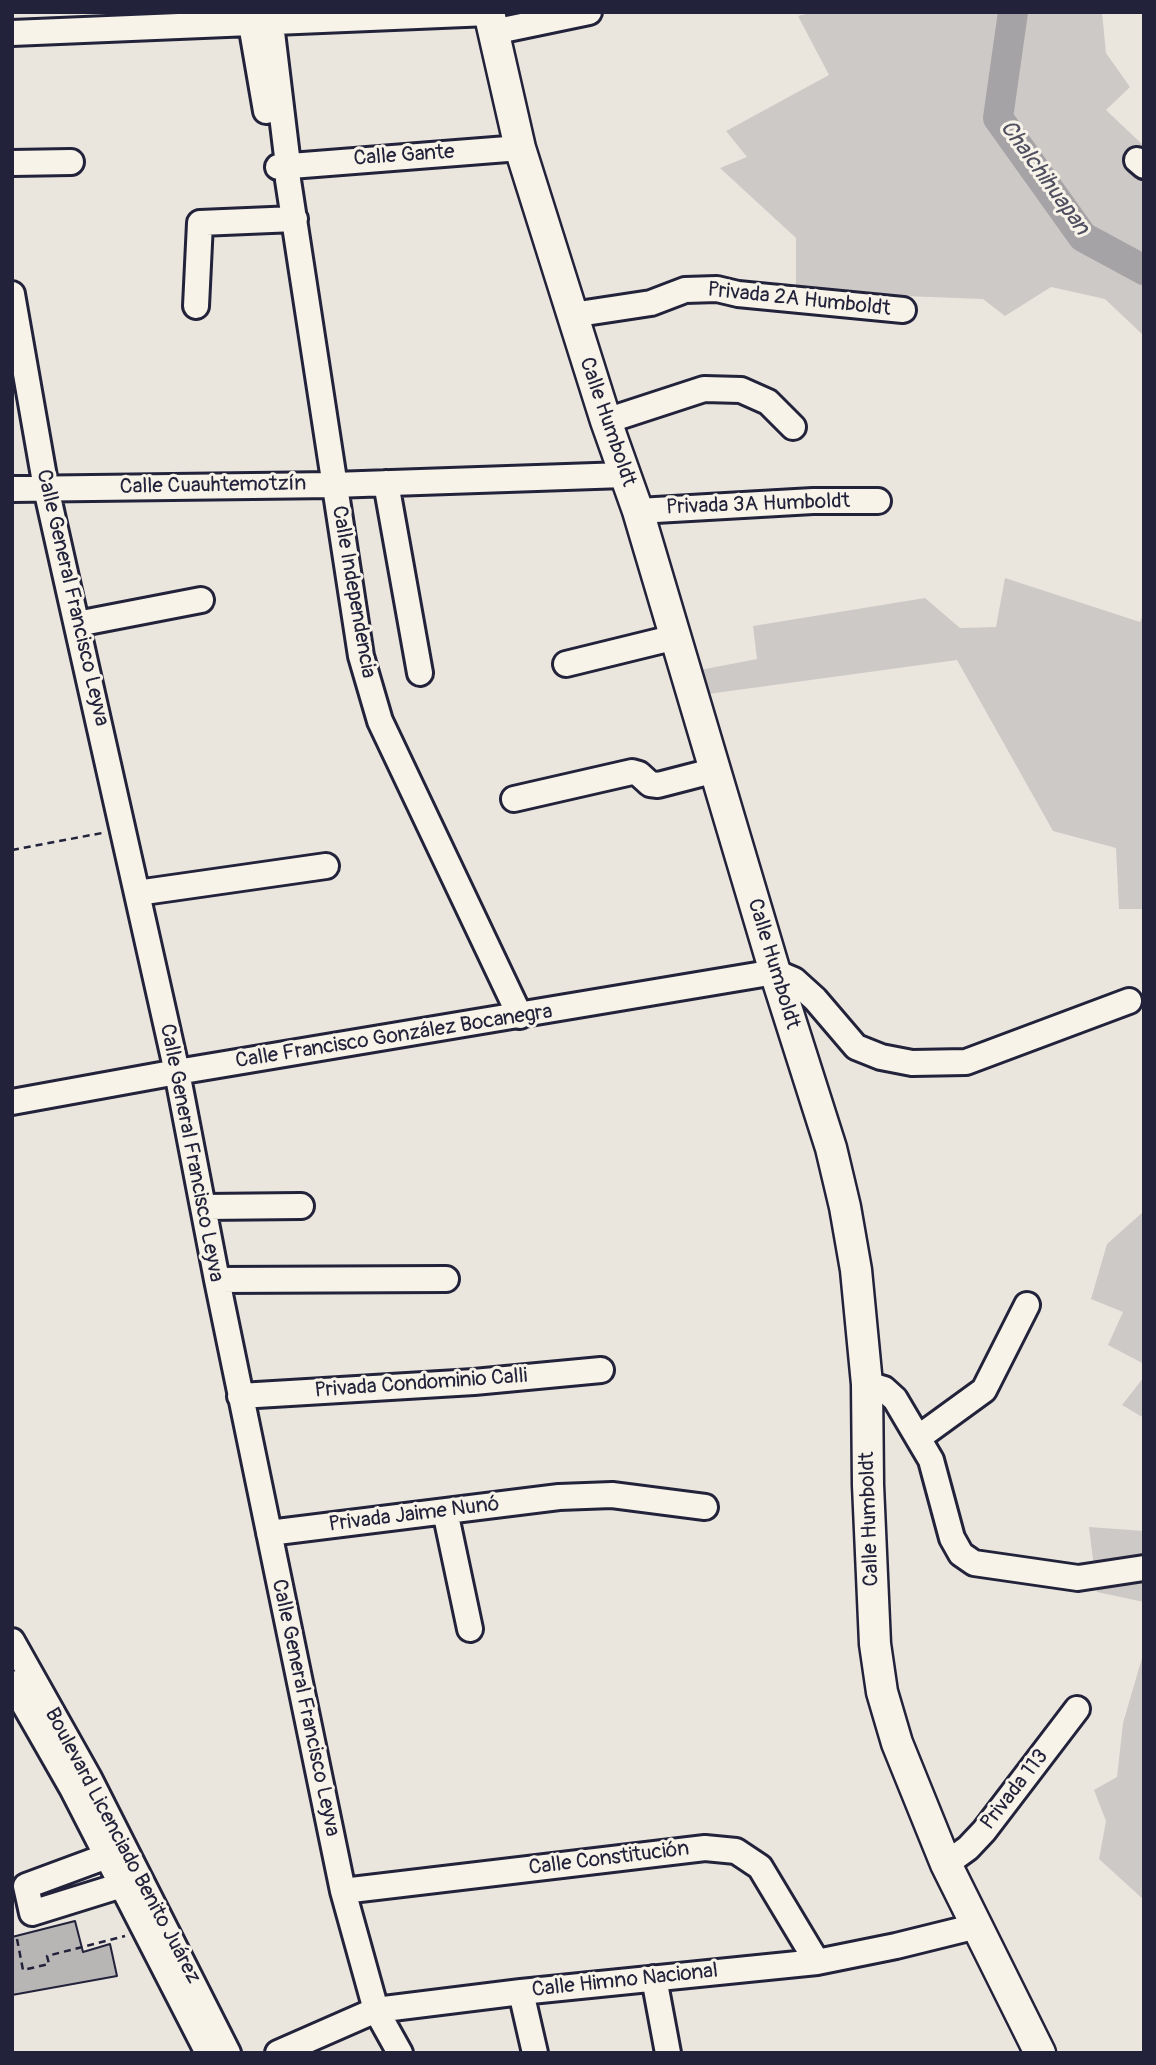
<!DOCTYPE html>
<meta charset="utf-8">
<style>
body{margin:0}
#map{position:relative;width:1156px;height:2065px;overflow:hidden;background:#eae6de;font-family:Pangolin,sans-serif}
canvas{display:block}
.frame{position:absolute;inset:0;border:14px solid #22223b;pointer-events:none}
</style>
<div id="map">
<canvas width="1156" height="2065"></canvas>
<div class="frame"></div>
</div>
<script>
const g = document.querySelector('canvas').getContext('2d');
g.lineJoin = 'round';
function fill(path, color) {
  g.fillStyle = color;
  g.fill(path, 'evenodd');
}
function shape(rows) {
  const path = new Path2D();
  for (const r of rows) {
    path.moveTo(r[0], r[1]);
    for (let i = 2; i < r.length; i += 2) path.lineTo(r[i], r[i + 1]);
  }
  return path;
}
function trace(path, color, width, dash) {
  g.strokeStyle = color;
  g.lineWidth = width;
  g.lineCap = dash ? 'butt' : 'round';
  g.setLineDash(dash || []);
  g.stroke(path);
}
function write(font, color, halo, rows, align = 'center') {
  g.font = font + ' Pangolin,sans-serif';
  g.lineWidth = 6;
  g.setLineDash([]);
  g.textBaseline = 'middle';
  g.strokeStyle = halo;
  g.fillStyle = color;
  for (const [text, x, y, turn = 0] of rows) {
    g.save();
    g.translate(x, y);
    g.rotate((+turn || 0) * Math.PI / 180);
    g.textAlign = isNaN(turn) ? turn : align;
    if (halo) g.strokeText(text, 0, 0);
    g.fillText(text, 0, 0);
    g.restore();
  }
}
const green = shape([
 [814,12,1102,12,1106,53,1130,87,1106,110,1144,146,1144,336,1105,299,1051,287,1005,316,983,299,796,292,796,238,720,168,747,157,726,131,829,75,798,16],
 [1005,578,1140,622,1144,612,1144,909,1119,909,1116,848,1053,831,957,660,708,694,700,670,757,659,753,626,925,598,960,628,996,627],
 [1144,1211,1144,1364,1108,1345,1123,1312,1091,1299,1107,1244],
 [1144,1377,1144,1418,1122,1405],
 [1089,1527,1144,1531,1144,1602,1097,1592],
 [1144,1651,1144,1900,1099,1859,1106,1821,1094,1790,1117,1777,1123,1723]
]);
const river = shape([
 [1013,12,998,118,1083,237,1144,270]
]);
const building = shape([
 [75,1921,83,1952,110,1944,117,1976,12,1995,12,1937,75,1921]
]);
const path = shape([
 [12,850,102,833],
 [17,1939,23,1970,49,1964,47,1956,125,1936]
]);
const minor = shape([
 [251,24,266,111],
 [271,24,288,165,288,180,361,656,380,721,520,1016],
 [493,32,589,12],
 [12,33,489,13],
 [1137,160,1144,166],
 [12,163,71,162],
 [278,167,520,148],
 [12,294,46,488,177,1072,217,1280,343,1891,376,2010,400,2053],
 [196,306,200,223,295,219],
 [572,315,651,303,685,290,717,289,738,294,903,310],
 [606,421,704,389,741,390,768,402,793,427],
 [386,483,420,673],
 [12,489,333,485,624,475],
 [638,511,813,501,878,501],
 [77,624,201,600],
 [566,664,676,637],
 [514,799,632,772,639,774,650,784,658,785,716,770],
 [137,893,326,866],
 [12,1102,177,1072,775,972,794,980,815,999,856,1047,881,1057,912,1063,966,1062,1129,1001],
 [204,1207,301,1206],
 [217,1280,446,1279],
 [867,1384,884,1389,895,1399,931,1460,952,1538,961,1554,974,1563,1078,1578,1144,1568],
 [240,1396,474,1382,601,1370],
 [918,1438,984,1390,1027,1305],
 [445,1511,470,1629],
 [269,1533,559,1497,612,1495,705,1507],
 [12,1641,89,1778,228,2053],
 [12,1683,72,1788,208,2053],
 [107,1856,26,1886,32,1913,122,1885],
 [946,1864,968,1848,984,1831,1077,1709],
 [343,1891,705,1848,736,1851,760,1867,817,1962],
 [654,1978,668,2053],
 [521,1992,535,2053],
 [278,2053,376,2010,521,1992,817,1962,896,1946,977,1926]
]);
const major = shape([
 [489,12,520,148,606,421,638,511,775,972,831,1148,845,1207,856,1270,867,1384,868,1485,875,1644,882,1692,897,1743,946,1864,1040,2053]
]);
const streetNames = [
 ["Calle Gante",404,156,-4],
 ["Privada 2A Humboldt",799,300,6],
 ["Calle Humboldt",607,422,71],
 ["Calle Cuauhtemotzín",213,486,-1],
 ["Privada 3A Humboldt",758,505,-2],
 ["Calle Independencia",353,592,80],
 ["Calle General Francisco Leyva",72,598,77],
 ["Calle Humboldt",773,964,73],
 ["Calle Francisco González Bocanegra",394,1037,-9],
 ["Calle General Francisco Leyva",191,1153,79],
 ["Privada Condominio Calli",421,1384,-4],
 ["Privada Jaime Nunó",414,1515,-7],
 ["Calle Humboldt",870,1519,-92],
 ["Calle General Francisco Leyva",305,1708,78],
 ["Privada 113",1015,1790,-52],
 ["Boulevard Licenciado Benito Juárez",122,1846,62],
 ["Calle Constitución",609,1859,-7],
 ["Calle Himno Nacional",625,1981,-6]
];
const waterNames = [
 ["Chalchihuapan",1044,178,54]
];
fill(green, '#cdc9c6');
trace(river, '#a6a3a6', 30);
fill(building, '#b8b6b5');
trace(building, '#22223b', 2);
trace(minor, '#22223b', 30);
trace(major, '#22223b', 35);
trace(path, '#22223b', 2.5, [7, 5]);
trace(minor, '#f7f3e8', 24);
trace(major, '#f7f3e8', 30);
write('21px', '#22223b', '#f7f3e8', streetNames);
write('italic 23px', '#504f60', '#f7f3e8', waterNames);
</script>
